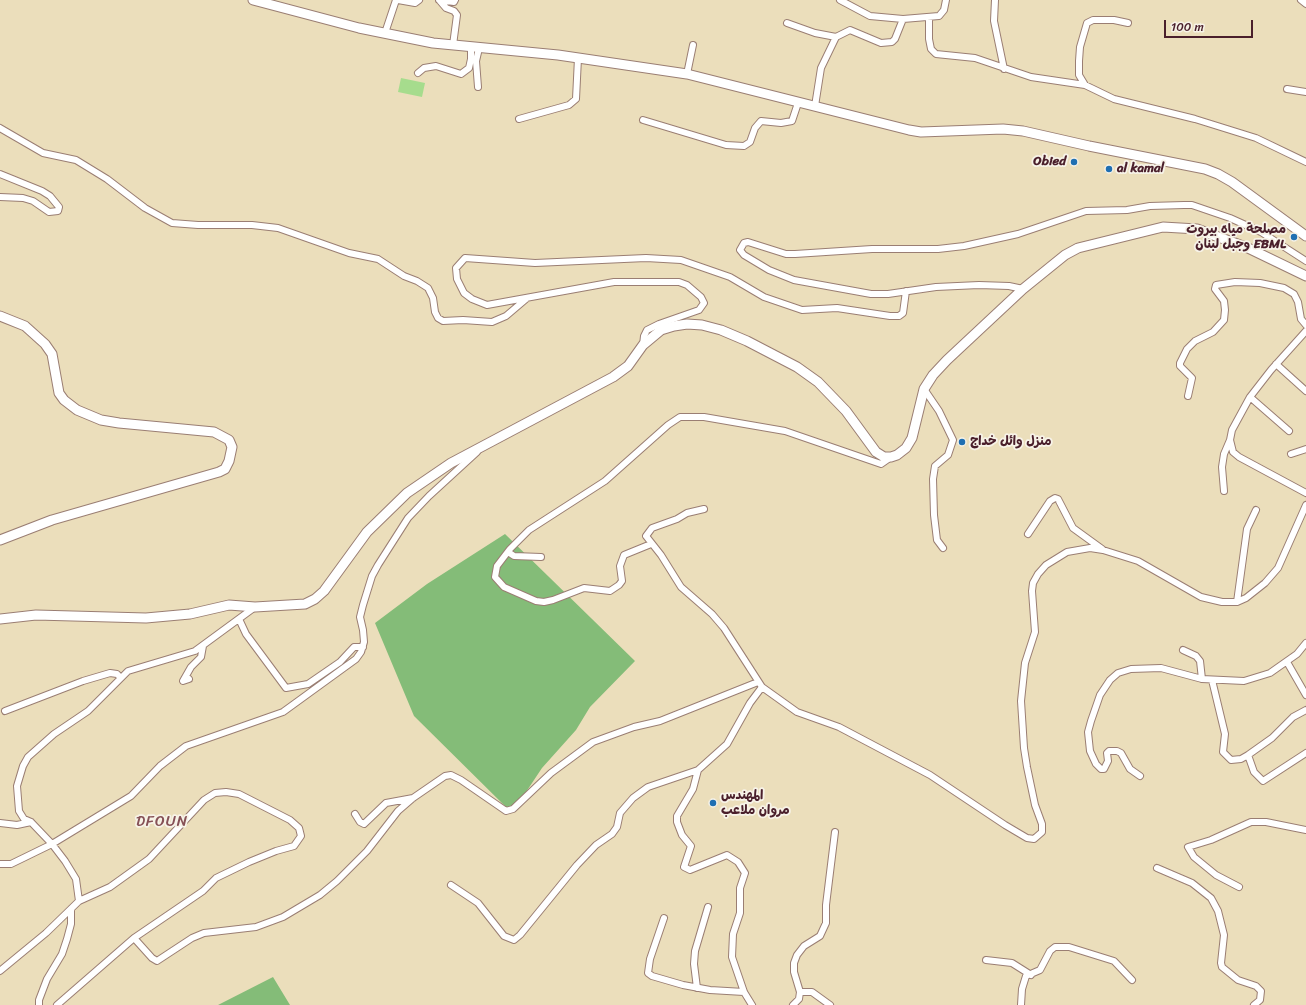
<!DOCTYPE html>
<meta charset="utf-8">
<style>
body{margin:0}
#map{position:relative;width:1306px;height:1005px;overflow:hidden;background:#ebdebb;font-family:Sriracha,sans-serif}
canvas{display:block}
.scale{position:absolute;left:1164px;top:20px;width:89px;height:18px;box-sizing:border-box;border:2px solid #4a1f2b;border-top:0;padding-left:5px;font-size:12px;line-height:14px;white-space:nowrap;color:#4a1f2b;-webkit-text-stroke:3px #f7f3e8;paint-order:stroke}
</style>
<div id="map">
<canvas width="1306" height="1005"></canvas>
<div class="scale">100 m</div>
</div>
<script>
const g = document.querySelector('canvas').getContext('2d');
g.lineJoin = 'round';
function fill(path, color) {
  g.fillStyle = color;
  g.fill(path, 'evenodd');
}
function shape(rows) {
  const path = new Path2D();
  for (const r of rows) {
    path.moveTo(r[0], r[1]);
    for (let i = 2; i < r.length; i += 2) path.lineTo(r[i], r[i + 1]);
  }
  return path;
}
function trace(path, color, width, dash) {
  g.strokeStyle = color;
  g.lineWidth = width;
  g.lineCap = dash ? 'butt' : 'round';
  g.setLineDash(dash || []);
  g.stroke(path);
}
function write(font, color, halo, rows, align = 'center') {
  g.font = font + ' Sriracha,"Playpen Sans Arabic",sans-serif';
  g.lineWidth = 3.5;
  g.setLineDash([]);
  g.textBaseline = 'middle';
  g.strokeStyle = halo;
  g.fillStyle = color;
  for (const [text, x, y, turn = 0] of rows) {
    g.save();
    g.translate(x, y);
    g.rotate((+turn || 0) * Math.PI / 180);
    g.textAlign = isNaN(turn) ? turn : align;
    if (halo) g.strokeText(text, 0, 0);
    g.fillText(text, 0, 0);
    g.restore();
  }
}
const green = shape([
 [401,78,425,83,422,97,398,92]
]);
const forest = shape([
 [505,534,635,661,590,707,576,730,542,768,512,813,414,716,375,623,427,584],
 [273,977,290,1005,218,1005]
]);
const street = shape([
 [398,0,415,3,419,0],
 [439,0,454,2,455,0],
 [840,0,870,16,903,19],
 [995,0,994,21,1004,69],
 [1301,0,1306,4],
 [440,1,446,8,454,11,457,15,453,45],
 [929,18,929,39,931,49,936,54,975,58,1031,77,1085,85,1114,99,1195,119,1256,138,1306,162],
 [787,23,815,33,836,37],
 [385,33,396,0],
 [418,73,424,68,436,66,461,74,469,68,471,59,471,47],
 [687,74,693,45],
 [1085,85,1079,75,1079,61,1080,47,1087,23,1093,20,1114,20,1128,23],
 [478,87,476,61,479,48],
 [1287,89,1306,92],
 [815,106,821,68,836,37,850,30,881,43,892,42,895,39,903,19,939,16,944,10,946,0],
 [519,119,569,105,576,99,578,58],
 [643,120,726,145,744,146,750,142,755,128,761,121,781,123,792,121,798,103],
 [0,128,43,153,76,160,107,179,145,208,172,223,198,225,252,225,278,228,349,253,378,259,404,276,417,281,428,288,433,298,435,312,438,318,443,321,463,320,492,322,506,316,526,299],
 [0,174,42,191,50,196,59,207,58,211,49,212,33,201,23,198,0,197],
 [1023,289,1009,286,979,285,936,287,888,294,871,294,794,280,769,270,744,255,740,250,744,243,748,242,786,254,795,254,872,249,938,249,964,246,1018,234,1086,211,1127,210,1150,206,1184,205,1192,205,1230,218,1261,232,1306,261],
 [1306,331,1271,370,1250,397,1232,430,1230,440,1233,452,1239,457,1306,493],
 [643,345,644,336,647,330,659,324,699,310,704,303,701,297,687,285,679,282,614,282,487,305,472,299,464,293,457,279,456,268,465,258,535,263,646,258,681,260,730,277,764,297,802,310,837,308,890,316,899,316,903,313,906,291],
 [1276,364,1306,391],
 [924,389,939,411,953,440,948,455,935,466,933,479,934,515,937,540,943,548],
 [1188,396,1192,378,1180,366,1180,363,1187,349,1195,341,1213,332,1224,320,1225,310,1224,301,1215,289,1216,285,1235,282,1260,283,1284,288,1294,294,1298,302,1301,319,1306,325],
 [1250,397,1289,431],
 [1291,454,1306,449],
 [1224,491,1222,467,1224,454,1230,440],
 [704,509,687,513,677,519,652,528,646,536,661,555,681,587,712,614,724,628,762,687,797,712,839,727,930,775,1005,825,1027,838,1034,839,1042,832,1042,824,1035,805,1027,767,1024,748,1021,701,1025,663,1035,632,1032,591,1033,583,1038,574,1046,565,1067,552,1090,548,1103,550,1138,561,1201,597,1222,602,1237,602,1246,598,1265,583,1278,568,1306,505],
 [1028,534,1050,501,1055,498,1058,499,1073,528,1102,549],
 [651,544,624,555,620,566,622,581,619,585,610,591,584,588,553,600,544,602,536,601,504,587,495,577,497,566,510,549,529,530,605,481,668,425,680,417,704,417,785,431,881,464,891,457],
 [508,552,514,556,541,557],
 [1237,602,1247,529,1256,510],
 [239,619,246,634,286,688,308,684,340,662,354,647,363,647],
 [1183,650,1196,656,1200,661,1202,679],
 [1287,662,1306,695],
 [189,679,183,681,191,667,201,657,203,646],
 [1212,680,1225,734,1223,752,1231,760,1241,759,1248,755,1272,738,1293,717,1306,710],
 [5,711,83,681,110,673,117,674,120,677],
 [1248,755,1254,772,1263,781,1306,753],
 [1140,776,1130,769,1121,753,1117,751,1109,751,1107,753,1108,761,1104,769,1101,769,1096,764,1090,751,1088,732,1091,721,1100,695,1110,680,1118,673,1131,669,1161,668,1202,679,1244,681,1270,673,1297,654,1306,643],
 [355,814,360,822,364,824,386,803,413,798],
 [0,823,17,825,31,822],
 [0,864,11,864,52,844,131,796,160,766,186,746,283,712,356,659,361,652,364,642,363,630,360,617,363,605,372,576,378,565,408,518,429,496,477,452],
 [1157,868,1192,883,1211,898,1218,911,1224,935,1221,963,1222,967,1238,980,1256,986,1261,991,1260,1000,1254,1005],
 [451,885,478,903,504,936,514,940,520,935,577,865,596,845,612,834,617,827,620,813,633,798,648,787,698,770],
 [1239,887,1216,875,1194,857,1188,847,1211,840,1251,822,1266,822,1306,830],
 [79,901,76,879,65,861,52,844,31,822,24,819,19,811,17,786,23,766,28,757,54,734,88,711,128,671,195,651,255,607],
 [664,918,650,959,648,973,652,976,683,985,710,990,744,992],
 [134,938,152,958,157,961,192,938,204,933,256,927,283,917,320,895,337,881,367,851,398,811,413,798,445,776,451,775,461,780,506,811,513,809,551,773,593,742,634,727,660,721,758,682],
 [986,960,1012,963,1031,975],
 [0,971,46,933,79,901,110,887,149,859,204,800,215,793,226,792,239,794,290,820,299,828,301,836,294,846,276,851,249,862,216,878,203,891,134,938,57,1005],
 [697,988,694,964,695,951,708,907],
 [800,992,812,992,830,1005],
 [39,1005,39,1000,47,979,62,954,67,939,71,924,71,909],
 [752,1005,744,992,732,957,733,934,740,913,740,888,745,873,738,862,727,855,690,870,684,867,691,846,682,835,677,822,677,816,693,789,698,770,727,744,750,703,762,687],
 [793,1005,799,999,800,992,794,972,794,963,797,955,804,946,820,936,826,923,826,905,835,832],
 [1021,1005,1022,989,1026,976,1040,970,1050,951,1055,947,1069,947,1114,961,1132,980]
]);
const secondary = shape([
 [253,0,359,28,433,43,558,55,687,74,909,130,921,132,1003,129,1023,131,1089,146,1205,169,1218,174,1232,182,1306,236],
 [0,316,25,326,45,344,52,354,59,393,64,400,77,410,101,420,119,423,214,432,229,440,232,447,229,461,225,469,219,472,52,520,0,540],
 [0,619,36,615,146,618,190,614,229,605,255,607,305,604,315,599,324,591,367,532,407,493,451,463,613,377,628,366,643,345,661,330,674,326,687,324,702,325,721,330,747,341,797,367,818,382,846,411,876,452,884,457,891,457,897,455,906,448,912,438,924,389,933,375,947,360,1023,289,1065,255,1078,248,1163,227,1197,229,1248,248,1306,276]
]);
const markers = [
 [1074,162,4,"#1f6fb2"],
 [1109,169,4,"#1f6fb2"],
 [1294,237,4,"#1f6fb2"],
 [962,442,4,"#1f6fb2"],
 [713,803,4,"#1f6fb2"]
];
const poiNames = [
 ["Obied",1066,162,"right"],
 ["al kamal",1117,169],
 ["مصلحة مياه بيروت",1286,230,"right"],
 ["وجبل لبنان EBML",1286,245,"right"],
 ["منزل وائل خداج",970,442],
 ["المهندس",721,796],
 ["مروان ملاعب",721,811]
];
const quarterNames = [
 ["DFOUN",162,822]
];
fill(green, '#a6dc8d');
fill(forest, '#84bc78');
trace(street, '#9a7e73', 8);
trace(secondary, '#9a7e73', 11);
trace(street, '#fff', 6);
trace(secondary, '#fff', 9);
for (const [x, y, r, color] of markers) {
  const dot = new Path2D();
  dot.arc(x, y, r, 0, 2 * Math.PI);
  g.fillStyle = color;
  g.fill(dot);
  trace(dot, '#f7f3e8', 1.5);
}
write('bold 13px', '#4a1f2b', '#f7f3e8', poiNames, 'left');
g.letterSpacing = '1px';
write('15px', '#865156', '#f7f3e8', quarterNames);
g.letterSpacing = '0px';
</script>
